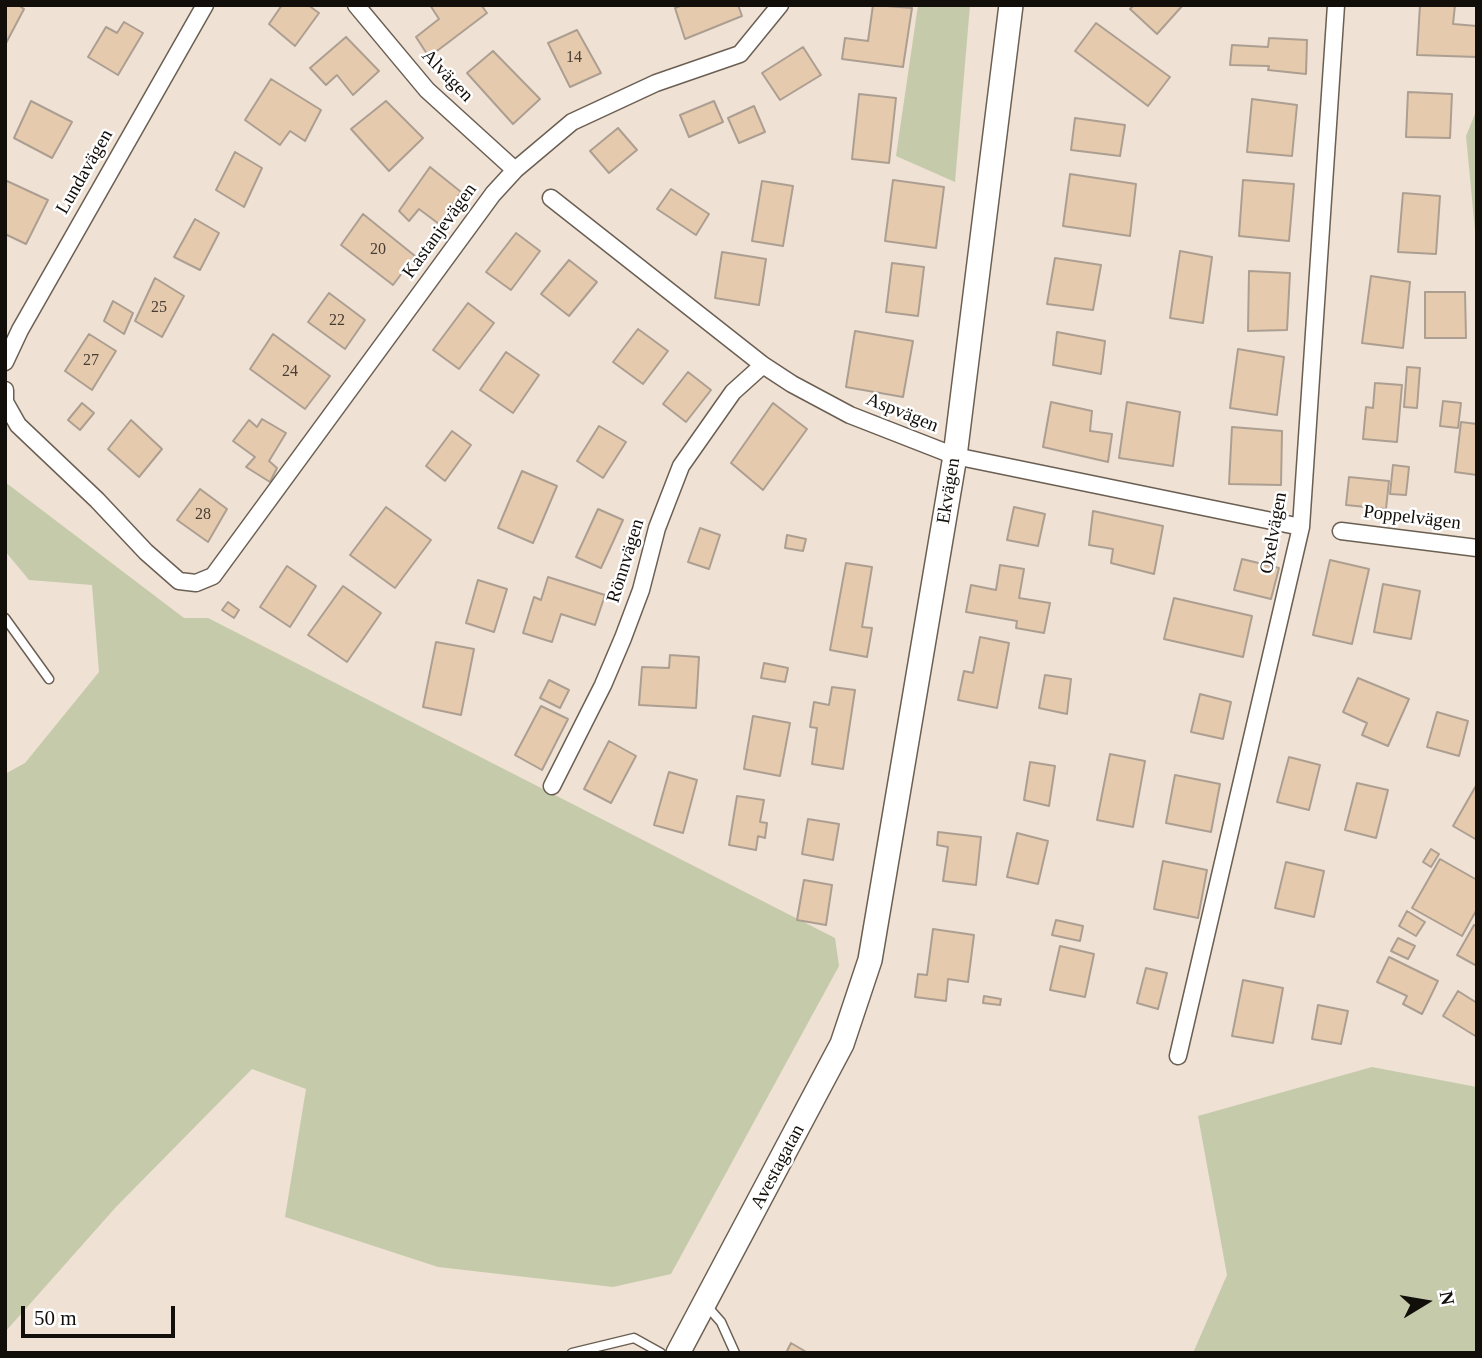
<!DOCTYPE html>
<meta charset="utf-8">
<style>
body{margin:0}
#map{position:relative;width:1482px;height:1358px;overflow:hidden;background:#efe1d3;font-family:"Times New Roman",serif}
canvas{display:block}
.frame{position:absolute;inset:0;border:7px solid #120e09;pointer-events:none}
.north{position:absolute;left:1391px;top:1267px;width:70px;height:70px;-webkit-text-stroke:5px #fff;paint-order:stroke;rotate:79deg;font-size:19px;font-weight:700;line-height:28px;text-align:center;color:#120e09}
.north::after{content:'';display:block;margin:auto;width:24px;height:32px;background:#120e09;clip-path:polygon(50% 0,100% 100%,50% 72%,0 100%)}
.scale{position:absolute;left:21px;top:1306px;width:154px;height:32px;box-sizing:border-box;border:4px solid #120e09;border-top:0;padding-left:9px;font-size:21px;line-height:24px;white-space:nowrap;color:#120e09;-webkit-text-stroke:5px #fff;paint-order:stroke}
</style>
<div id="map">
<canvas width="1482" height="1358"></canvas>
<div class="frame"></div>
<div class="north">N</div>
<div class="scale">50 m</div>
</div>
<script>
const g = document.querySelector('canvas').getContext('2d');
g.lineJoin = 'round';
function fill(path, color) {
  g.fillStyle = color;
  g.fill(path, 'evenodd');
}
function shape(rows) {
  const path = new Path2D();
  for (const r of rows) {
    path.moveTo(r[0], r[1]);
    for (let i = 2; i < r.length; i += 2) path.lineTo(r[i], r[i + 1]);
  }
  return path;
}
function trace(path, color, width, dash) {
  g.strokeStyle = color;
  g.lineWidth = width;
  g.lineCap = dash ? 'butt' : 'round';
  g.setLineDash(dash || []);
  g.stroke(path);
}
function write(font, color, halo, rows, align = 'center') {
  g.font = font + ' "Times New Roman",serif';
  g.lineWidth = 5;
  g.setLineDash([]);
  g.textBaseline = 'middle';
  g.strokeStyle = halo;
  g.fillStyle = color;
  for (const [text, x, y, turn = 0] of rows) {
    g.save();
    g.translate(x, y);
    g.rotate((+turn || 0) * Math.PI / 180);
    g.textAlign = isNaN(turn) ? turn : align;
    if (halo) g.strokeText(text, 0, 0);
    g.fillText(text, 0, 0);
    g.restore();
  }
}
const green = shape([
 [918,5,970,5,955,182,896,156],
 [1477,109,1477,252,1466,136],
 [5,482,184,618,208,618,835,938,839,966,671,1274,613,1287,438,1267,285,1217,306,1089,252,1069,116,1207,5,1332,5,774,25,763,99,672,92,585,29,580,5,551],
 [1372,1067,1477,1087,1477,1353,1193,1353,1227,1275,1198,1116]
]);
const building = shape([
 [5,5,18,5,24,9,5,45,5,5],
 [282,5,308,5,319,13,295,46,269,24,282,5],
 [430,5,481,5,487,13,429,57,416,37,439,19,430,5],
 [683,5,738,5,742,16,685,39,675,8,683,5],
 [873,5,912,8,903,67,842,59,845,38,868,41,873,5],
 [1134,5,1183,5,1157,34,1130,9,1134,5],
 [1420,5,1455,5,1453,24,1477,26,1477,57,1417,55,1420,5],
 [124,22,143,33,118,75,88,57,106,27,117,33,124,22],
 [1096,23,1170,77,1148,106,1075,51,1096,23],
 [577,30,601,73,570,87,548,43,577,30],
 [346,37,379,71,353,95,337,75,326,85,310,68,346,37],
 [1269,38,1307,40,1306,74,1268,70,1269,66,1230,65,1232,45,1268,47,1269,38],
 [803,47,821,75,780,100,762,73,803,47],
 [493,51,540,99,513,124,467,73,493,51],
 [271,79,321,110,305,141,290,131,280,145,245,120,271,79],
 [1408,92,1452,94,1450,138,1406,137,1408,92],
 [859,94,896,98,889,163,852,159,859,94],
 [1252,99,1297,105,1292,156,1247,152,1252,99],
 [31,101,72,122,52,158,14,138,31,101],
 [386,101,423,138,389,171,351,129,386,101],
 [714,101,723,122,689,137,680,115,714,101],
 [754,106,765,132,739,143,728,118,754,106],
 [1075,118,1125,125,1120,156,1071,150,1075,118],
 [618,128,637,150,609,173,590,151,618,128],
 [235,152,262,168,244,207,216,190,235,152],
 [430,167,461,192,439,224,419,209,409,221,399,211,430,167],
 [1070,174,1136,184,1130,236,1063,226,1070,174],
 [893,180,944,187,936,248,885,241,893,180],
 [1243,180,1294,184,1289,241,1239,236,1243,180],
 [7,181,48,200,26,244,5,234,5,185,7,181],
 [762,181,793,186,783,246,752,241,762,181],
 [671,189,709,214,696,235,657,209,671,189],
 [1403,193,1440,196,1436,254,1398,252,1403,193],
 [363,214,415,256,393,285,341,245,363,214],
 [195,219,219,233,200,270,174,257,195,219],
 [516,233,540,251,511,290,486,272,516,233],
 [1180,251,1212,257,1203,323,1170,318,1180,251],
 [722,252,766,259,759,305,715,298,722,252],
 [1055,258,1101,265,1093,310,1047,304,1055,258],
 [569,260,597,282,569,316,541,294,569,260],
 [892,263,924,267,918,316,886,312,892,263],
 [1249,271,1290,273,1287,330,1248,331,1249,271],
 [1371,276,1410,282,1403,348,1362,343,1371,276],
 [155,278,184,296,162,337,135,321,155,278],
 [1425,292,1465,292,1466,338,1425,338,1425,292],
 [329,293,365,320,345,349,308,322,329,293],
 [113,301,133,313,124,334,104,321,113,301],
 [468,303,494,323,459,369,433,350,468,303],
 [638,329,668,351,643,384,613,362,638,329],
 [855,331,913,341,903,397,846,387,855,331],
 [1057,332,1105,341,1101,374,1053,365,1057,332],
 [89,334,116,351,92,390,65,371,89,334],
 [273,334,330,376,305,409,250,369,273,334],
 [1238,349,1284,357,1277,415,1230,408,1238,349],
 [506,352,539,375,513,413,480,390,506,352],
 [1407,367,1420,368,1417,408,1404,407,1407,367],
 [688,372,711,390,686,422,663,404,688,372],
 [1375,383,1402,385,1397,442,1363,439,1366,407,1373,408,1375,383],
 [1443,401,1461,403,1458,428,1440,426,1443,401],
 [1051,402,1092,411,1090,431,1112,434,1108,462,1043,447,1051,402],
 [1127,402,1180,412,1173,466,1119,458,1127,402],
 [82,403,94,413,80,430,68,420,82,403],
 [773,403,807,429,763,490,731,463,773,403],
 [262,419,286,433,269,461,277,468,270,482,246,467,255,457,233,441,249,420,257,427,262,419],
 [131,420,162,449,139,477,108,449,131,420],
 [1461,422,1477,424,1477,475,1455,472,1461,422],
 [599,426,626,442,603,478,577,461,599,426],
 [1232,427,1282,431,1281,485,1229,484,1232,427],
 [452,431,471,445,445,481,426,466,452,431],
 [1393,465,1409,467,1406,495,1390,494,1393,465],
 [522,471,557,486,533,543,498,528,522,471],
 [1349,477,1389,481,1386,509,1346,505,1349,477],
 [200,489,227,509,208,542,177,520,200,489],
 [386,507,431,540,395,588,350,555,386,507],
 [1014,507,1045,514,1038,546,1007,540,1014,507],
 [598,509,623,520,601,568,576,557,598,509],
 [1093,511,1163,526,1154,574,1111,563,1113,549,1089,545,1093,511],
 [700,528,720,535,709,569,688,562,700,528],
 [787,535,806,539,803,551,785,548,787,535],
 [1242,559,1279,568,1271,599,1234,590,1242,559],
 [1330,560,1369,569,1352,644,1313,635,1330,560],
 [846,563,872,567,862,627,872,628,867,657,830,650,846,563],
 [1000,565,1024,569,1019,598,1050,603,1044,633,1016,628,1017,621,966,612,971,585,996,590,1000,565],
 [287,566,316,586,290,627,260,607,287,566],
 [548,577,605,595,595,625,561,614,552,642,523,633,534,597,541,600,548,577],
 [478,580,507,589,494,632,466,623,478,580],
 [1383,584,1420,591,1411,639,1374,632,1383,584],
 [343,586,381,613,347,662,308,635,343,586],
 [1174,598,1252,616,1243,657,1164,639,1174,598],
 [228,602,239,610,234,618,222,610,228,602],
 [980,637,1009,643,997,708,958,700,964,671,973,673,980,637],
 [436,642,474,649,461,715,423,707,436,642],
 [670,655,699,657,696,708,639,705,642,667,669,668,670,655],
 [764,663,788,668,785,682,761,678,764,663],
 [1045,675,1071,679,1067,714,1039,708,1045,675],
 [1358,678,1409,699,1388,746,1362,735,1367,723,1343,712,1358,678],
 [549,680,569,690,560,708,540,698,549,680],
 [832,687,855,690,843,769,812,764,817,728,810,727,814,702,829,705,832,687],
 [1200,694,1231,702,1223,739,1191,732,1200,694],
 [541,706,568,719,542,770,515,755,541,706],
 [1437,712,1468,721,1459,756,1427,747,1437,712],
 [753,716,790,723,780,776,744,769,753,716],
 [609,741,636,756,611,803,584,789,609,741],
 [1110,754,1145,761,1133,827,1097,820,1110,754],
 [1289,757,1320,765,1309,810,1277,802,1289,757],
 [1030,762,1055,766,1049,806,1024,800,1030,762],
 [669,772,697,780,683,833,654,825,669,772],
 [1175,775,1220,784,1211,832,1166,823,1175,775],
 [1357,783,1388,790,1376,838,1345,830,1357,783],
 [1477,784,1477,840,1453,826,1477,784],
 [737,796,764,800,760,822,767,823,765,838,758,836,756,850,729,845,737,796],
 [808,819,839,824,833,860,802,854,808,819],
 [938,832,981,837,976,885,943,881,948,847,937,845,938,832],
 [1017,833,1048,841,1038,884,1007,877,1017,833],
 [1431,849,1439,854,1431,867,1423,862,1431,849],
 [1440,859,1477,880,1477,909,1462,936,1412,908,1440,859],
 [1163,861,1207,870,1198,918,1154,909,1163,861],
 [1286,862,1324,871,1314,917,1275,908,1286,862],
 [804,880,832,885,826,925,797,920,804,880],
 [1407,911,1425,922,1416,936,1399,926,1407,911],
 [1056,920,1083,926,1080,941,1052,935,1056,920],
 [1474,925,1477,926,1477,966,1457,955,1474,925],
 [933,929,974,935,968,982,948,979,946,1001,915,997,918,974,927,975,933,929],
 [1398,938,1415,946,1408,959,1391,951,1398,938],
 [1060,946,1094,954,1085,997,1050,990,1060,946],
 [1389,957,1438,981,1422,1014,1403,1004,1407,996,1377,982,1389,957],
 [1146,968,1167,973,1158,1009,1137,1003,1146,968],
 [1243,980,1283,988,1273,1043,1232,1036,1243,980],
 [1458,991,1477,1003,1477,1037,1443,1016,1458,991],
 [984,996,1001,999,1000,1005,983,1003,984,996],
 [1318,1005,1348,1011,1341,1044,1312,1039,1318,1005],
 [791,1343,808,1353,786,1353,791,1343]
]);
const lane = shape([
 [5,618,49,679],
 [706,1305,721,1322,735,1353],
 [572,1353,634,1338,661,1353]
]);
const street = shape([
 [356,5,427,90,515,170],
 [551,198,763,365,792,384,850,415,955,456,1301,527],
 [5,362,20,330,205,5],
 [5,390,5,402,18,425,97,500,146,552,179,581,196,583,213,576,493,194,515,170,572,122,656,83,740,54,780,5],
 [1341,531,1477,548],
 [552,786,603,685,623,638,641,590,657,528,681,466,733,392,763,365],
 [1178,1056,1301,527,1336,5]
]);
const secondary = shape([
 [678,1353,842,1044,870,960,955,456,1011,5]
]);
const numberNames = [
 ["14",574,58],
 ["20",378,250],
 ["25",159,308],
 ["22",337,321],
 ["27",91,361],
 ["24",290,372],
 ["28",203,515]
];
const streetNames = [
 ["Alvägen",447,76,46],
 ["Lundavägen",85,172,-60],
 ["Kastanjevägen",440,231,-54],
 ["Aspvägen",902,413,22],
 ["Ekvägen",949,491,-81],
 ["Poppelvägen",1412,518,7],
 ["Oxelvägen",1274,533,-80],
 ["Rönnvägen",626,561,-73],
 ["Avestagatan",778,1167,-62]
];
fill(green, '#c5cbaa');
fill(building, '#e6caad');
trace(building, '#ac9f92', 2);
trace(lane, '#6b5f53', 11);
trace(street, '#6b5f53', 19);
trace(secondary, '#6b5f53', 26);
trace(lane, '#fff', 8);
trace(street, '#fff', 16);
trace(secondary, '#fff', 23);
write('16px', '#473d32', null, numberNames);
write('19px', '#120e09', '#fff', streetNames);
</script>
